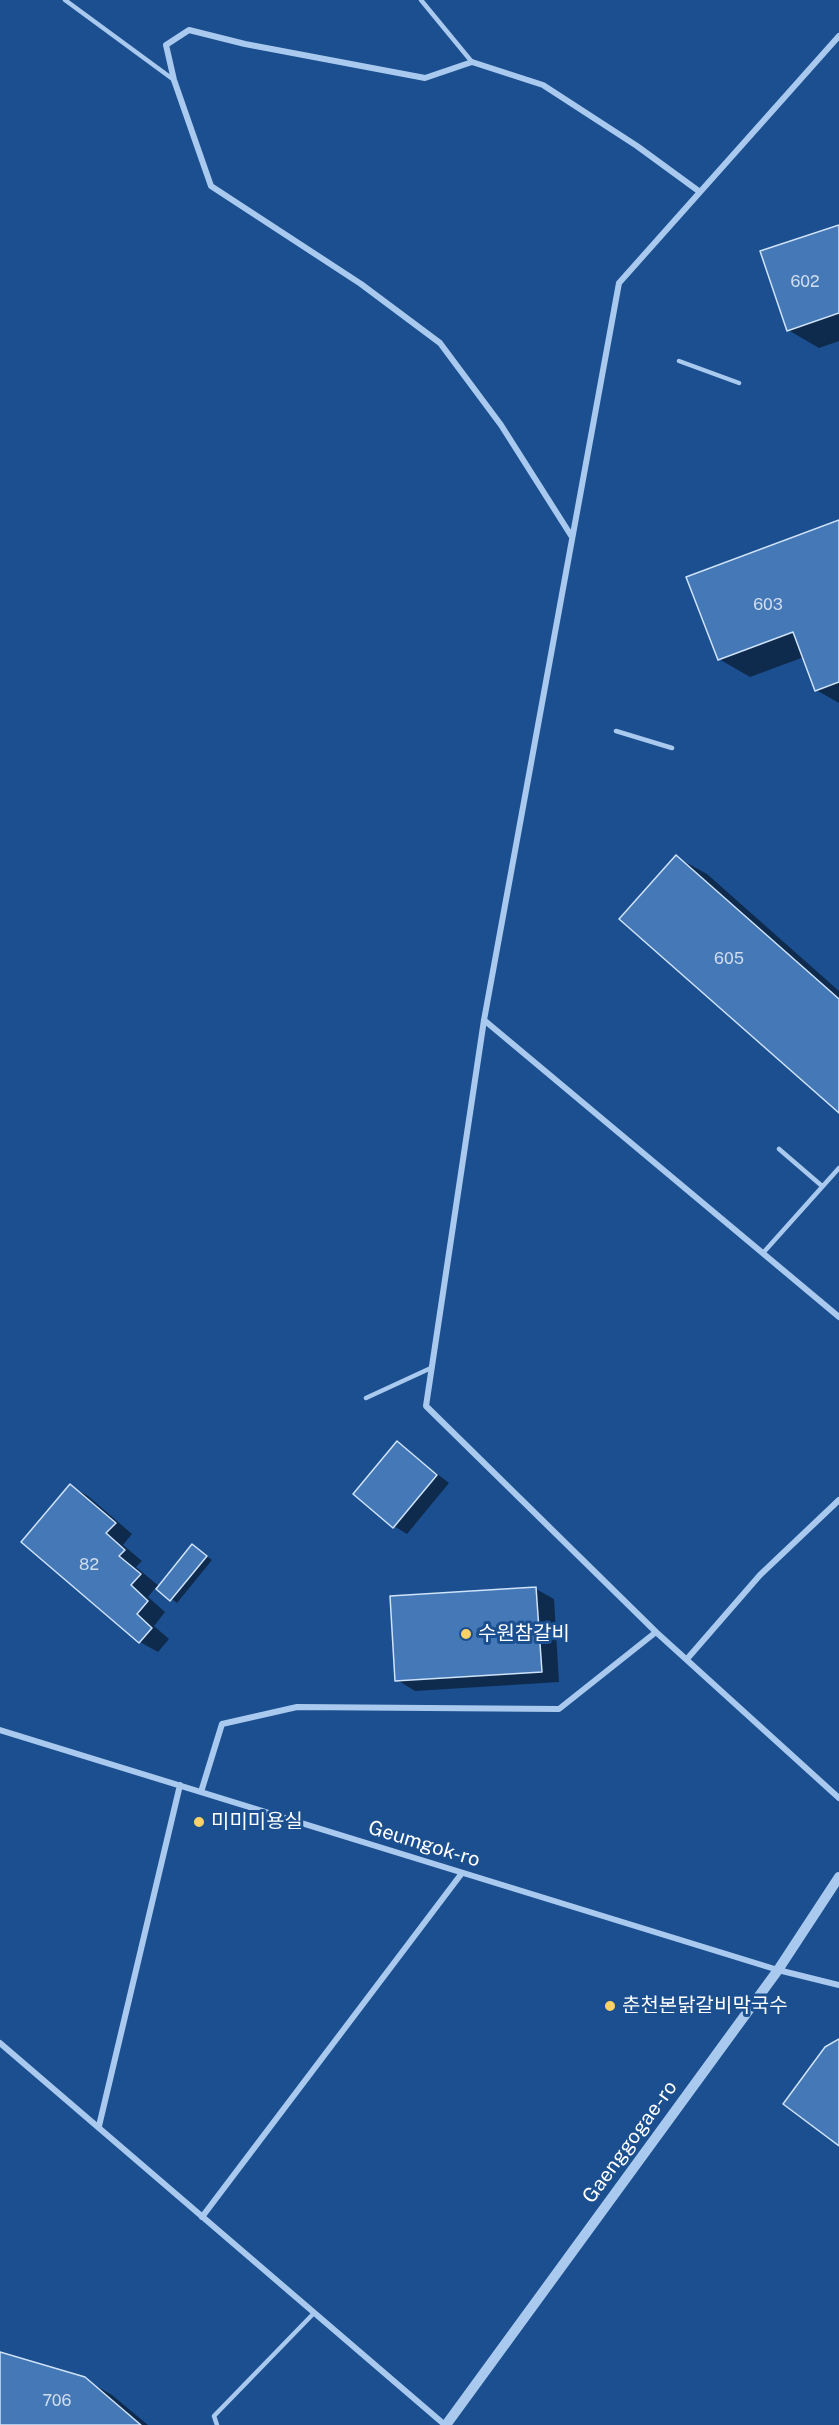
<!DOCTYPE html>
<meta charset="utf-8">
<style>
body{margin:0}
canvas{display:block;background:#1b4f8f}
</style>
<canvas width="839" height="2425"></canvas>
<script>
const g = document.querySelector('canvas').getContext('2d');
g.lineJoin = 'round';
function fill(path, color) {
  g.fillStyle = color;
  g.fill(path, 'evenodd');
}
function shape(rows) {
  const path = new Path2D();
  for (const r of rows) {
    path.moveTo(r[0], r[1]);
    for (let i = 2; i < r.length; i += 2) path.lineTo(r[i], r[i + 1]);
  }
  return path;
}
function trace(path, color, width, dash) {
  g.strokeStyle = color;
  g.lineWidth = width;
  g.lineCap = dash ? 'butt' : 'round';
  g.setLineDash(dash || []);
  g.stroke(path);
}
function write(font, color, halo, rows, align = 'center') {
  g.font = font + ' "Public Sans","Noto Sans KR",sans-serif';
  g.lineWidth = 6;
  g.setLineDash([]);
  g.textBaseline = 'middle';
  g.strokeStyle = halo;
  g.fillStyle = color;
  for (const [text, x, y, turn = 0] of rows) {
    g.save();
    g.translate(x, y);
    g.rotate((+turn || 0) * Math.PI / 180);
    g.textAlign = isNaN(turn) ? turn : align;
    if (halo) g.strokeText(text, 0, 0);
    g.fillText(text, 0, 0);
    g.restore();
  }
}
const shadow = shape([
 [839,227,839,341,819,348,788,330],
 [839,522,839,703,816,690,804,657,750,677,719,659],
 [676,857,707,874,839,991,839,1111],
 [397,1443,449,1483,407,1534,394,1526],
 [70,1486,88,1496,132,1534,123,1545,142,1561,136,1567,160,1587,198,1550,212,1560,177,1603,156,1587,148,1597,165,1612,154,1626,169,1639,158,1652,140,1642],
 [536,1589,554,1599,559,1682,415,1691,397,1680],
 [0,2354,84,2379,112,2395,148,2425,0,2425]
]);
const building = shape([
 [839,225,839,313,787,331,760,251,839,225],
 [839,520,839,682,815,691,793,632,718,660,686,577,839,520],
 [676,855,839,999,839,1113,619,919,676,855],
 [397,1441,437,1475,393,1528,353,1494,397,1441],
 [70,1484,116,1523,106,1533,125,1550,119,1556,141,1574,131,1585,148,1601,137,1614,152,1628,139,1643,21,1542,70,1484],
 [192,1544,207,1556,170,1601,156,1589,192,1544],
 [536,1587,542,1672,395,1681,390,1596,536,1587],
 [839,2039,839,2146,783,2104,825,2047,839,2039],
 [0,2352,85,2377,141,2425,0,2425,0,2352]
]);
const service = shape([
 [65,0,174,80],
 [421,0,472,62],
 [679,361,739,383],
 [616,731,672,748],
 [779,1149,822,1186],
 [763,1253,839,1168],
 [366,1398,431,1368],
 [217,2425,214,2416,314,2313]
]);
const minor = shape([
 [839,36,619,283,484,1020,426,1406,656,1632,839,1798],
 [572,537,501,425,440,343,361,284,211,186,174,80,166,45,189,30,245,44,425,78,472,62,543,85,637,146,700,192],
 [484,1020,839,1317],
 [687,1659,760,1575,839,1500],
 [0,1730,778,1970,839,1985],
 [201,1792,222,1724,297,1707,559,1709,656,1632],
 [0,2043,445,2425],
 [99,2126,180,1785],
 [202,2217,462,1873]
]);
const tertiary = shape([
 [446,2425,778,1970,839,1877]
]);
const markers = [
 [466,1634,6,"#ffd166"],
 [199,1822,6,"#ffd166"],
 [610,2006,6,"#ffd166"]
];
const numberNames = [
 ["602",805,282],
 ["603",768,605],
 ["605",729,959],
 ["82",89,1565],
 ["706",57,2401]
];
const poiNames = [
 ["수원참갈비",478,1634],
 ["미미미용실",211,1822],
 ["춘천본닭갈비막국수",622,2006]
];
const streetNames = [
 ["Geumgok-ro",424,1844,17],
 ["Gaenggogae-ro",630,2142,-54]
];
fill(shadow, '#0007');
fill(building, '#4478b7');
trace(building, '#cfe3fa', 1.5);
trace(service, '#a9c9ee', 4.5);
trace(minor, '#a9c9ee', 6);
trace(tertiary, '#a9c9ee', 10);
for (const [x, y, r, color] of markers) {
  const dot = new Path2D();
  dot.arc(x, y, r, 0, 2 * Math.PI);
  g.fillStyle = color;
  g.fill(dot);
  trace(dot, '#1b4f8f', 2);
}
write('16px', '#d0dded', null, numberNames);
write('20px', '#fff', '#1b4f8f', poiNames, 'left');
write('20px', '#fff', '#1b4f8f', streetNames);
</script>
